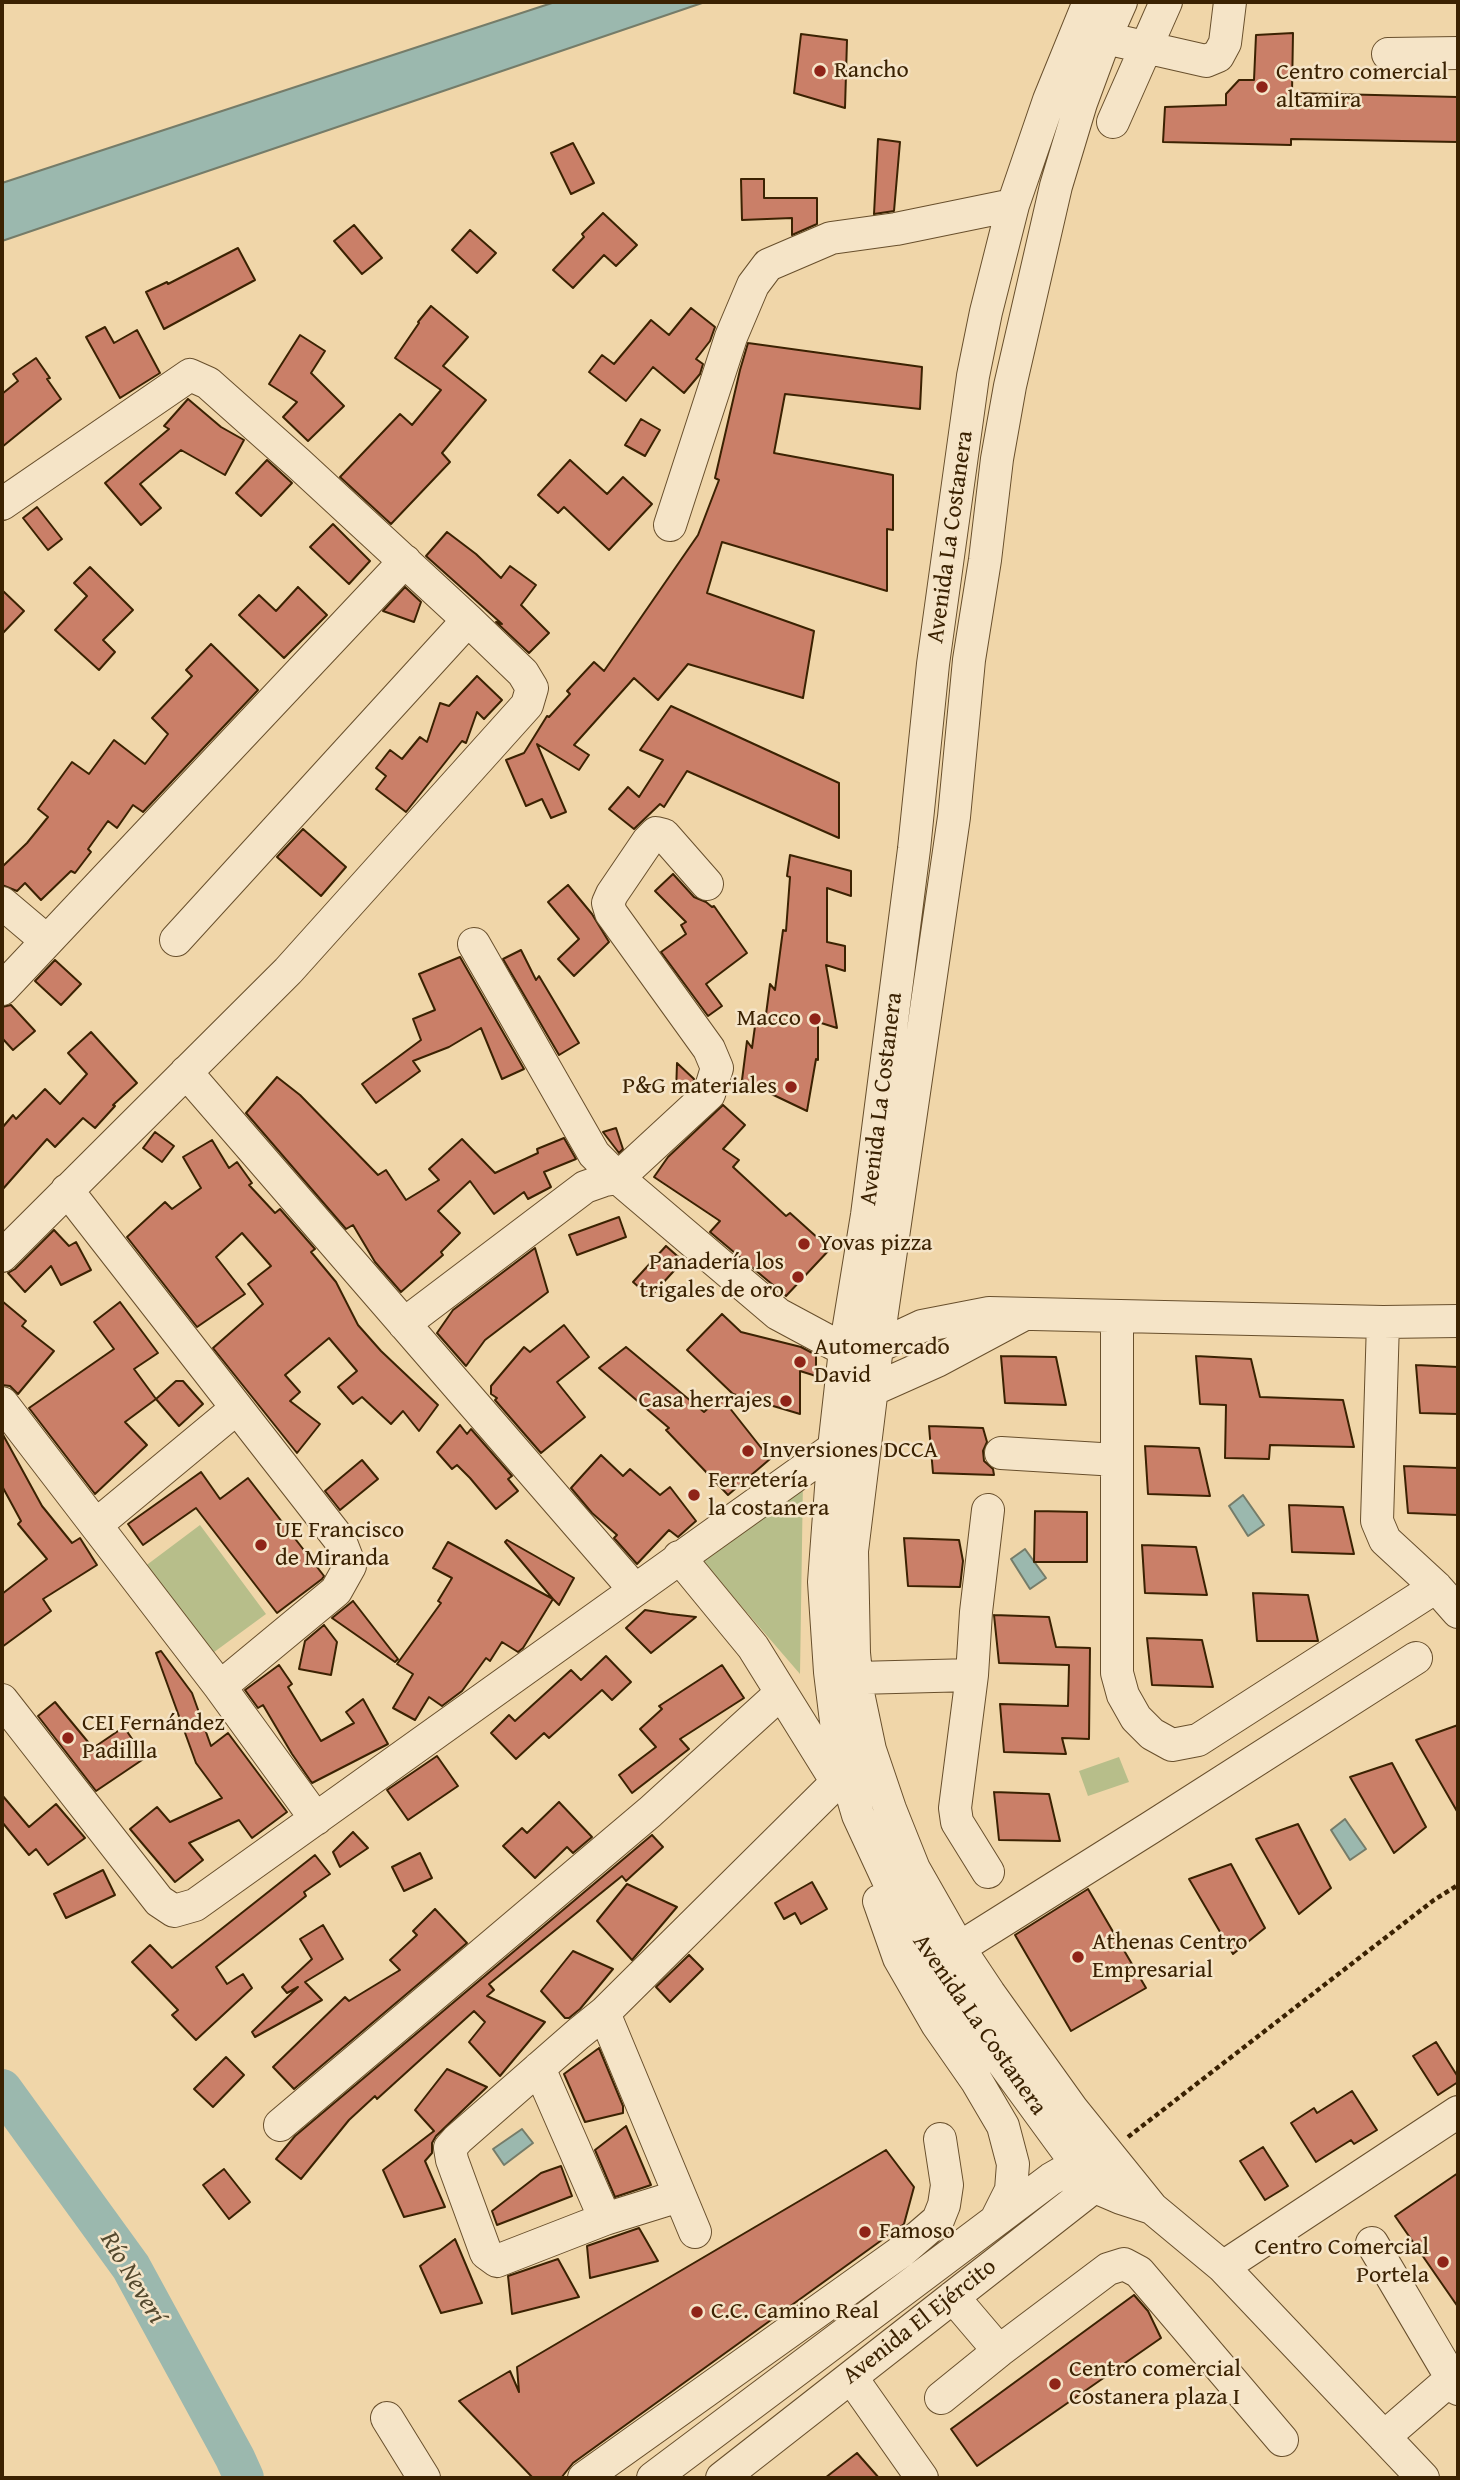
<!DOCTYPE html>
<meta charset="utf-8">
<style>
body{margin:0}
#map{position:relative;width:1460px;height:2480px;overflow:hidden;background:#f0d6a9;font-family:"Gentium Book Plus",serif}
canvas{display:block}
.frame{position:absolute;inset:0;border:4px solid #3b2202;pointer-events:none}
</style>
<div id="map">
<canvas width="1460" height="2480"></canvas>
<div class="frame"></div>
</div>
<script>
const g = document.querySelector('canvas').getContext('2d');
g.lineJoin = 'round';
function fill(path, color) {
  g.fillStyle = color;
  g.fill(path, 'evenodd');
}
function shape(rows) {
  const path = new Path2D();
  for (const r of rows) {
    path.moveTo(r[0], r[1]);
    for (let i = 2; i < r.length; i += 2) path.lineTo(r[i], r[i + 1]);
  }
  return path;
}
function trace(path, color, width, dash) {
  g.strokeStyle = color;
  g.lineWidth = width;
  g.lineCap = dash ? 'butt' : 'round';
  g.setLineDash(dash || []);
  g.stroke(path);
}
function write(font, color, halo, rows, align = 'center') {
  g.font = font + ' "Gentium Book Plus",serif';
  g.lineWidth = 5;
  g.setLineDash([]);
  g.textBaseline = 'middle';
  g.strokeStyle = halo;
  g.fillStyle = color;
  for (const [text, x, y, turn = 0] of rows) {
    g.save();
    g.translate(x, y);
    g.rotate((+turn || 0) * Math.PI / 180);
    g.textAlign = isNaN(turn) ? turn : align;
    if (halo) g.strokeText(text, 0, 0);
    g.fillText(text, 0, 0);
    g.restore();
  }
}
const green = shape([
 [803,1479,800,1674,698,1556],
 [200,1525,266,1614,206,1658,140,1570],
 [1119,1757,1129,1782,1088,1796,1079,1771]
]);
const water = shape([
 [555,2,705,2,2,241,2,183,555,2],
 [1243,1495,1264,1525,1248,1536,1229,1506,1243,1495],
 [1025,1549,1046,1578,1030,1589,1011,1559,1025,1549],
 [1345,1819,1366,1849,1350,1860,1331,1830,1345,1819],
 [522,2129,533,2143,504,2165,493,2149,522,2129]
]);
const river = shape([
 [2,2089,131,2267,235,2458,244,2478]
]);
const building = shape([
 [1293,33,1292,93,1458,97,1458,142,1291,139,1291,145,1163,142,1165,107,1226,105,1226,94,1239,80,1254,80,1256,35,1293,33],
 [801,34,847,40,845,108,794,93,801,34],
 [878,139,900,142,894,211,874,214,878,139],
 [573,143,594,183,571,194,551,153,573,143],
 [741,179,764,179,764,198,817,198,817,224,792,235,792,218,742,220,741,179],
 [603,213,637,245,616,266,604,255,573,288,553,270,584,237,582,234,603,213],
 [354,225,382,258,362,274,334,241,354,225],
 [470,230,496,253,477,273,452,250,470,230],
 [238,248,255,280,164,329,146,292,167,282,168,284,238,248],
 [431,306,468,337,443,366,486,400,442,453,450,462,391,524,340,477,400,414,412,425,441,390,395,358,419,323,418,322,431,306],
 [691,308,715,327,710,341,696,359,703,364,700,374,684,393,653,367,626,401,589,372,602,355,614,364,651,320,669,335,691,308],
 [105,327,114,343,137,330,160,373,120,398,86,337,105,327],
 [300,335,325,351,311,373,344,406,308,441,283,417,297,402,269,384,300,335],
 [748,343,922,367,920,409,785,394,774,453,893,475,893,530,887,529,887,591,722,542,707,593,814,631,803,698,688,664,658,700,634,678,574,745,589,755,579,770,537,744,566,812,551,818,542,799,526,806,506,760,524,753,547,716,549,717,570,694,567,691,594,662,604,671,698,535,719,480,715,478,740,370,748,343],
 [36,358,50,378,47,379,61,399,2,447,2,394,18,381,13,374,36,358],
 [188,399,221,427,244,440,225,475,181,450,140,484,161,508,141,525,105,483,169,429,164,426,188,399],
 [641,419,660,430,645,456,625,445,641,419],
 [267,460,292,483,261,516,236,493,267,460],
 [570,460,607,494,623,477,652,504,609,550,564,507,558,513,538,495,570,460],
 [37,507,62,539,48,550,23,518,37,507],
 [333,524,370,561,349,584,310,547,333,524],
 [447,532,476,554,501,578,510,566,536,585,521,605,549,633,529,653,496,622,502,624,426,556,447,532],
 [90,567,133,610,103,640,115,652,99,670,55,630,87,596,74,583,90,567],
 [298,587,327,615,284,658,239,615,259,595,276,611,298,587],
 [405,587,421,602,414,622,383,611,405,587],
 [2,590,24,611,2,634,2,590],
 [211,644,258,690,143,812,133,805,117,828,108,821,88,849,91,852,75,873,71,871,41,900,25,883,17,891,2,885,2,867,27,843,48,817,38,809,72,762,89,774,114,740,145,764,168,734,152,718,192,676,186,670,211,644],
 [477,676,502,700,484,719,477,712,466,743,462,741,406,812,376,789,386,776,376,768,390,750,402,759,420,737,427,742,440,703,449,706,477,676],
 [671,706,839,783,839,838,687,771,664,807,660,804,634,829,609,809,628,787,639,797,663,760,640,750,671,706],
 [303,829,346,867,321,896,277,857,303,829],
 [790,855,851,871,851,896,827,888,827,942,845,946,845,971,826,965,837,1028,818,1022,818,1060,816,1059,807,1111,742,1080,747,1041,752,1048,756,1019,765,1022,770,984,775,990,783,930,786,931,790,877,787,876,790,855],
 [673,874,694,897,706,902,712,907,714,906,747,953,706,984,722,1006,708,1016,661,952,686,934,681,925,686,922,655,891,673,874],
 [568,885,592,914,609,942,574,976,558,959,579,939,548,902,568,885],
 [521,950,536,980,539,976,579,1043,559,1055,503,959,521,950],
 [460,957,524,1069,502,1079,481,1028,449,1047,413,1061,420,1071,376,1103,362,1084,421,1040,413,1019,435,1010,419,974,460,957],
 [55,960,81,984,61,1005,35,981,55,960],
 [11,1005,35,1031,13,1050,2,1038,2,1007,11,1005],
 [91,1032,137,1083,113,1105,115,1106,95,1128,83,1118,55,1147,47,1139,2,1190,2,1128,13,1115,16,1119,45,1089,60,1104,87,1074,68,1053,91,1032],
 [677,1063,694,1079,693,1084,682,1094,676,1094,677,1063],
 [277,1077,300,1095,378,1175,386,1170,406,1200,439,1180,429,1169,462,1139,495,1173,538,1153,537,1149,564,1138,576,1159,544,1172,551,1187,528,1199,524,1192,494,1214,470,1181,438,1211,460,1233,441,1252,443,1255,401,1292,375,1262,353,1225,346,1229,246,1113,277,1077],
 [723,1105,745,1125,723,1149,739,1160,733,1167,786,1216,790,1213,830,1249,786,1296,710,1232,720,1221,654,1177,668,1157,723,1105],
 [616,1128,623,1149,619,1153,603,1132,616,1128],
 [155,1132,174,1146,162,1162,143,1148,155,1132],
 [212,1140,229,1168,237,1162,252,1183,249,1185,275,1213,280,1209,315,1249,311,1252,336,1282,358,1325,381,1351,438,1405,419,1431,403,1411,391,1424,362,1397,353,1404,338,1387,357,1371,329,1338,285,1375,300,1392,290,1401,320,1424,297,1453,213,1348,263,1304,248,1284,271,1266,242,1233,216,1257,245,1294,197,1327,127,1237,165,1202,172,1209,201,1188,183,1157,212,1140],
 [619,1217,626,1237,577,1255,569,1235,619,1217],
 [54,1230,69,1246,76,1242,91,1270,61,1285,51,1266,25,1292,8,1273,15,1269,54,1230],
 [666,1246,683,1261,650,1297,633,1282,666,1246],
 [535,1248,548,1292,485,1340,466,1366,437,1333,453,1310,535,1248],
 [2,1301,26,1321,22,1326,54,1351,18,1394,10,1386,2,1385,2,1301],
 [120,1302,158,1353,134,1369,156,1399,176,1381,183,1381,203,1404,179,1426,156,1399,125,1422,147,1445,95,1494,29,1408,114,1349,94,1322,120,1302],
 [722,1314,741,1332,801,1347,816,1355,816,1376,800,1371,800,1414,733,1394,687,1350,722,1314],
 [564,1325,589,1357,557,1382,585,1417,541,1453,495,1400,497,1398,491,1394,491,1386,524,1347,530,1352,564,1325],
 [626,1347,704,1412,721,1397,770,1459,728,1495,666,1430,669,1428,599,1368,626,1347],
 [1001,1356,1056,1357,1066,1405,1005,1403,1001,1356],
 [1196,1356,1251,1359,1260,1397,1343,1400,1354,1447,1270,1445,1269,1459,1225,1458,1226,1405,1200,1404,1196,1356],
 [1416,1365,1458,1367,1458,1414,1420,1413,1416,1365],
 [460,1425,467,1434,471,1429,512,1476,508,1479,518,1491,496,1509,470,1478,457,1465,452,1469,437,1452,460,1425],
 [929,1426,983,1428,987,1442,983,1451,984,1461,993,1469,994,1475,933,1473,929,1426],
 [2,1433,42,1506,72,1543,80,1538,97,1565,43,1599,51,1611,2,1647,2,1594,47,1559,18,1524,21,1521,2,1486,2,1433],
 [1145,1446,1199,1448,1210,1496,1148,1494,1145,1446],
 [601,1455,623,1476,630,1469,660,1495,670,1487,696,1521,678,1537,669,1530,637,1564,614,1538,617,1535,592,1513,571,1488,601,1455],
 [362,1460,378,1479,340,1510,325,1491,362,1460],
 [1404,1466,1458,1468,1458,1515,1408,1513,1404,1466],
 [201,1472,220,1499,248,1478,324,1576,322,1579,277,1613,196,1508,143,1545,128,1524,201,1472],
 [1289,1505,1343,1507,1354,1554,1292,1552,1289,1505],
 [1035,1511,1087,1512,1087,1562,1034,1562,1035,1511],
 [904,1538,959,1540,963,1561,960,1587,908,1586,904,1538],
 [507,1540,574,1578,559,1605,553,1599,523,1648,518,1652,502,1642,490,1661,486,1658,462,1691,442,1706,429,1697,415,1720,393,1708,413,1674,397,1664,441,1603,438,1601,452,1578,433,1568,448,1542,553,1599,505,1542,507,1540],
 [1142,1545,1196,1547,1207,1595,1145,1593,1142,1545],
 [1253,1593,1308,1595,1318,1641,1257,1641,1253,1593],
 [353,1601,398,1659,395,1662,332,1618,353,1601],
 [645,1610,670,1614,696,1617,651,1653,626,1628,645,1610],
 [994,1615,1049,1617,1056,1647,1090,1648,1089,1739,1062,1738,1066,1754,1004,1752,1000,1704,1068,1706,1069,1665,999,1663,994,1615],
 [324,1625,337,1642,331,1675,299,1669,305,1641,324,1625],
 [1147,1638,1202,1640,1213,1687,1152,1685,1147,1638],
 [161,1651,192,1693,211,1746,228,1733,287,1812,252,1838,239,1820,189,1843,203,1860,175,1882,130,1829,157,1807,170,1822,222,1798,196,1763,156,1653,161,1651],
 [606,1656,631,1682,612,1700,602,1690,549,1738,544,1733,516,1759,491,1733,509,1715,515,1721,571,1670,581,1680,606,1656],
 [279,1665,292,1684,288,1687,321,1741,354,1723,346,1712,363,1699,388,1744,312,1783,292,1754,263,1705,258,1708,245,1690,279,1665],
 [722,1665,744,1698,680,1739,689,1749,632,1793,619,1775,656,1747,640,1729,662,1709,659,1706,722,1665],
 [55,1702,93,1748,124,1727,145,1758,96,1791,38,1716,55,1702],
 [1458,1725,1458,1813,1416,1740,1458,1725],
 [437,1756,458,1786,408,1820,387,1790,437,1756],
 [1392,1763,1426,1827,1394,1853,1350,1777,1392,1763],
 [994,1792,1049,1794,1060,1841,999,1840,994,1792],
 [2,1795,29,1827,56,1804,85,1838,48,1865,36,1849,29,1855,2,1822,2,1795],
 [559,1802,592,1837,573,1853,567,1847,535,1878,503,1846,522,1828,527,1833,559,1802],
 [1298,1824,1331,1888,1299,1914,1256,1839,1298,1824],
 [353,1832,368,1848,340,1867,333,1852,353,1832],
 [652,1835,663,1847,626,1881,622,1876,489,1984,494,1990,487,1996,545,2022,500,2076,469,2042,485,2022,474,2011,377,2099,375,2096,349,2120,301,2179,276,2159,295,2136,652,1835],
 [420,1853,432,1878,404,1891,392,1867,420,1853],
 [315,1855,330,1874,304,1892,306,1896,216,1967,227,1984,243,1974,252,1988,196,2040,172,2015,178,2010,132,1962,150,1945,172,1968,315,1855],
 [1231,1864,1265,1928,1233,1954,1189,1879,1231,1864],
 [103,1870,115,1895,66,1918,54,1894,103,1870],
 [812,1882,827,1909,801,1924,795,1913,784,1919,775,1903,812,1882],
 [627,1884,677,1907,632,1960,597,1921,627,1884],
 [1088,1889,1146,1988,1071,2031,1015,1935,1088,1889],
 [435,1909,467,1943,294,2089,273,2067,345,1997,349,2001,400,1970,390,1960,417,1935,413,1931,435,1909],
 [323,1925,343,1959,305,1982,322,2000,255,2037,252,2032,298,1987,287,1993,282,1987,312,1959,300,1939,323,1925],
 [573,1951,613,1969,580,2009,569,2018,565,2018,541,1991,573,1951],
 [689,1955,703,1969,670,2002,656,1987,689,1955],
 [1436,2042,1458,2077,1458,2082,1438,2095,1413,2056,1436,2042],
 [599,2048,623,2106,623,2113,585,2122,564,2074,599,2048],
 [226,2057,244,2075,213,2107,194,2089,226,2057],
 [447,2069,487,2087,436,2136,432,2143,432,2153,425,2161,445,2207,404,2217,383,2170,434,2131,415,2110,447,2069],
 [1352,2091,1377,2130,1354,2144,1351,2140,1316,2162,1291,2123,1314,2108,1317,2113,1352,2091],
 [626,2126,651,2185,615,2197,595,2150,626,2126],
 [1263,2147,1288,2186,1265,2200,1240,2161,1263,2147],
 [886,2150,914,2187,904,2224,573,2463,561,2478,533,2478,459,2401,510,2371,519,2392,517,2367,886,2150],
 [561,2166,572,2196,497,2225,492,2211,541,2173,561,2166],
 [224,2169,250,2202,229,2219,203,2185,224,2169],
 [1458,2173,1458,2307,1395,2216,1458,2173],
 [639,2228,658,2261,590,2278,587,2246,639,2228],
 [455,2239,482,2303,441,2313,420,2266,455,2239],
 [558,2259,579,2297,512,2314,508,2276,558,2259],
 [1134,2295,1148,2311,1161,2338,977,2466,951,2429,1134,2295],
 [857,2453,879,2478,825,2478,857,2453]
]);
const path = shape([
 [1128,2137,1434,1900,1458,1885]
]);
const minor = shape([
 [1089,2,1049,100,1013,205,986,312,973,376,933,664,914,849,867,1215,845,1350,834,1448,824,1582,830,1672,840,1754,858,1815,908,1923,955,1997,1093,2186,1121,2198,1152,2208],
 [1121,2,1105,38,1081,103,1056,186,1010,386,997,459,985,560,969,660,954,817,877,1347,852,1551,854,1653,858,1693,870,1750,890,1809,914,1869,959,1948,989,1993,1072,2109,1152,2208,1223,2267,1423,2478],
 [1105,38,1206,61,1218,56,1225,43,1230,2],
 [1388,54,1458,53],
 [1113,122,1166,2],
 [2,504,190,375,208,383,298,463,468,620,523,673,532,688,527,705,288,971,2,1256],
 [670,525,731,337,753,285,768,265,831,238,896,229,1013,205],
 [2,903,47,941],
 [176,940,468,620],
 [474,944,594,1154,618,1178,709,1094,717,1068,709,1049,611,913,608,903,612,894,648,841,656,833,664,835,707,884],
 [2,989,405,561],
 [186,1072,635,1590],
 [67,1190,340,1540,350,1566,336,1591,220,1687],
 [1117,1317,1117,1673,1123,1695,1136,1718,1152,1734,1172,1745,1198,1740,1436,1587],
 [1383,1322,1377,1521,1385,1540,1436,1587,1458,1612],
 [404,1324,585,1187,605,1180,618,1178,778,1314,845,1350,877,1347,922,1326,989,1313,1383,1322,1458,1321],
 [872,1390,937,1361,1021,1316],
 [2,1403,220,1687,316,1819],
 [1001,1453,1117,1460],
 [988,1510,976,1612,972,1675,955,1808,957,1822,988,1872],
 [96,1525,237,1408],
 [679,1557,753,1647,840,1787],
 [857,1678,972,1675],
 [2,1700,159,1901,174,1911,195,1905,834,1448],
 [879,1901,899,1958,937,2024,976,2080,1003,2126,1013,2164,1011,2190,996,2220],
 [959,1948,1150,1828,1416,1658],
 [604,2013,695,2232],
 [539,2068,605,2219,497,2261,486,2253,452,2160,450,2148,458,2139,578,2034,604,2013,837,1782],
 [280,2125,650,1812,781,1693],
 [605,2219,679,2196],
 [1372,2243,1458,2389],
 [1223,2267,1458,2112],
 [953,2297,999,2351],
 [851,2377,922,2478],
 [941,2398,999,2351,1108,2269,1124,2264,1139,2272,1282,2440],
 [387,2418,424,2478],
 [1384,2437,1451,2379],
 [584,2478,902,2251,938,2220,944,2205,947,2185,940,2139],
 [653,2478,1051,2179,1093,2155],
 [722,2478,1109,2175]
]);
const markers = [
 [820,71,7,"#8f2418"],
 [1262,87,7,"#8f2418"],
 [815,1019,7,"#8f2418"],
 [791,1087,7,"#8f2418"],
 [804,1244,7,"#8f2418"],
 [798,1277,7,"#8f2418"],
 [800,1362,7,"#8f2418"],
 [786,1401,7,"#8f2418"],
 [748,1451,7,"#8f2418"],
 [694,1495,7,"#8f2418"],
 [261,1545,7,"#8f2418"],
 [68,1738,7,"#8f2418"],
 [1078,1957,7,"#8f2418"],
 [865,2232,7,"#8f2418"],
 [1443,2262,7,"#8f2418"],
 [697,2312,7,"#8f2418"],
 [1055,2384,7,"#8f2418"]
];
const poiNames = [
 ["Rancho",834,71],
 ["Centro comercial",1276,73],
 ["altamira",1276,101],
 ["Macco",801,1019,"right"],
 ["P&G materiales",777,1087,"right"],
 ["Yovas pizza",818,1244],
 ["Panadería los",784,1263,"right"],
 ["trigales de oro",784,1291,"right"],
 ["Automercado",814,1348],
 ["David",814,1376],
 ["Casa herrajes",772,1401,"right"],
 ["Inversiones DCCA",762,1451],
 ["Ferretería",708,1481],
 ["la costanera",708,1509],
 ["UE Francisco",275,1531],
 ["de Miranda",275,1559],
 ["CEI Fernández",82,1724],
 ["Padillla",82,1752],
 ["Athenas Centro",1092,1943],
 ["Empresarial",1092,1971],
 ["Famoso",879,2232],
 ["Centro Comercial",1429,2248,"right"],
 ["Portela",1429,2276,"right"],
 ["C.C. Camino Real",711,2312],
 ["Centro comercial",1069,2370],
 ["Costanera plaza I",1069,2398]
];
const streetNames = [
 ["Avenida La Costanera",951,537,-82],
 ["Avenida La Costanera",882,1099,-83],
 ["Avenida La Costanera",979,2025,55],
 ["Avenida El Ejército",920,2322,-38]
];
const waterNames = [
 ["Río Neverí",132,2278,59]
];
fill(green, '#b7be8a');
fill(water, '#9bb8ae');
trace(water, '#757c69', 2);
trace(river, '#9bb8ae', 40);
fill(building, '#ca7f68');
trace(building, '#3b2202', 2);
trace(minor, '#684f2c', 34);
trace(path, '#3b2202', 4.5, [5, 3.5]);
trace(minor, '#f5e4c7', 32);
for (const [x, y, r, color] of markers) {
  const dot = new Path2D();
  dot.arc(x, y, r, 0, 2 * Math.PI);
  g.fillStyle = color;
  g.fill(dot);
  trace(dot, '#f5e4c7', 2.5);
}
write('24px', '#3b2202', '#f5e4c7', poiNames, 'left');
write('24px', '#3b2202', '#f5e4c7', streetNames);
write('italic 26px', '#53482d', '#f5e4c7', waterNames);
</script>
